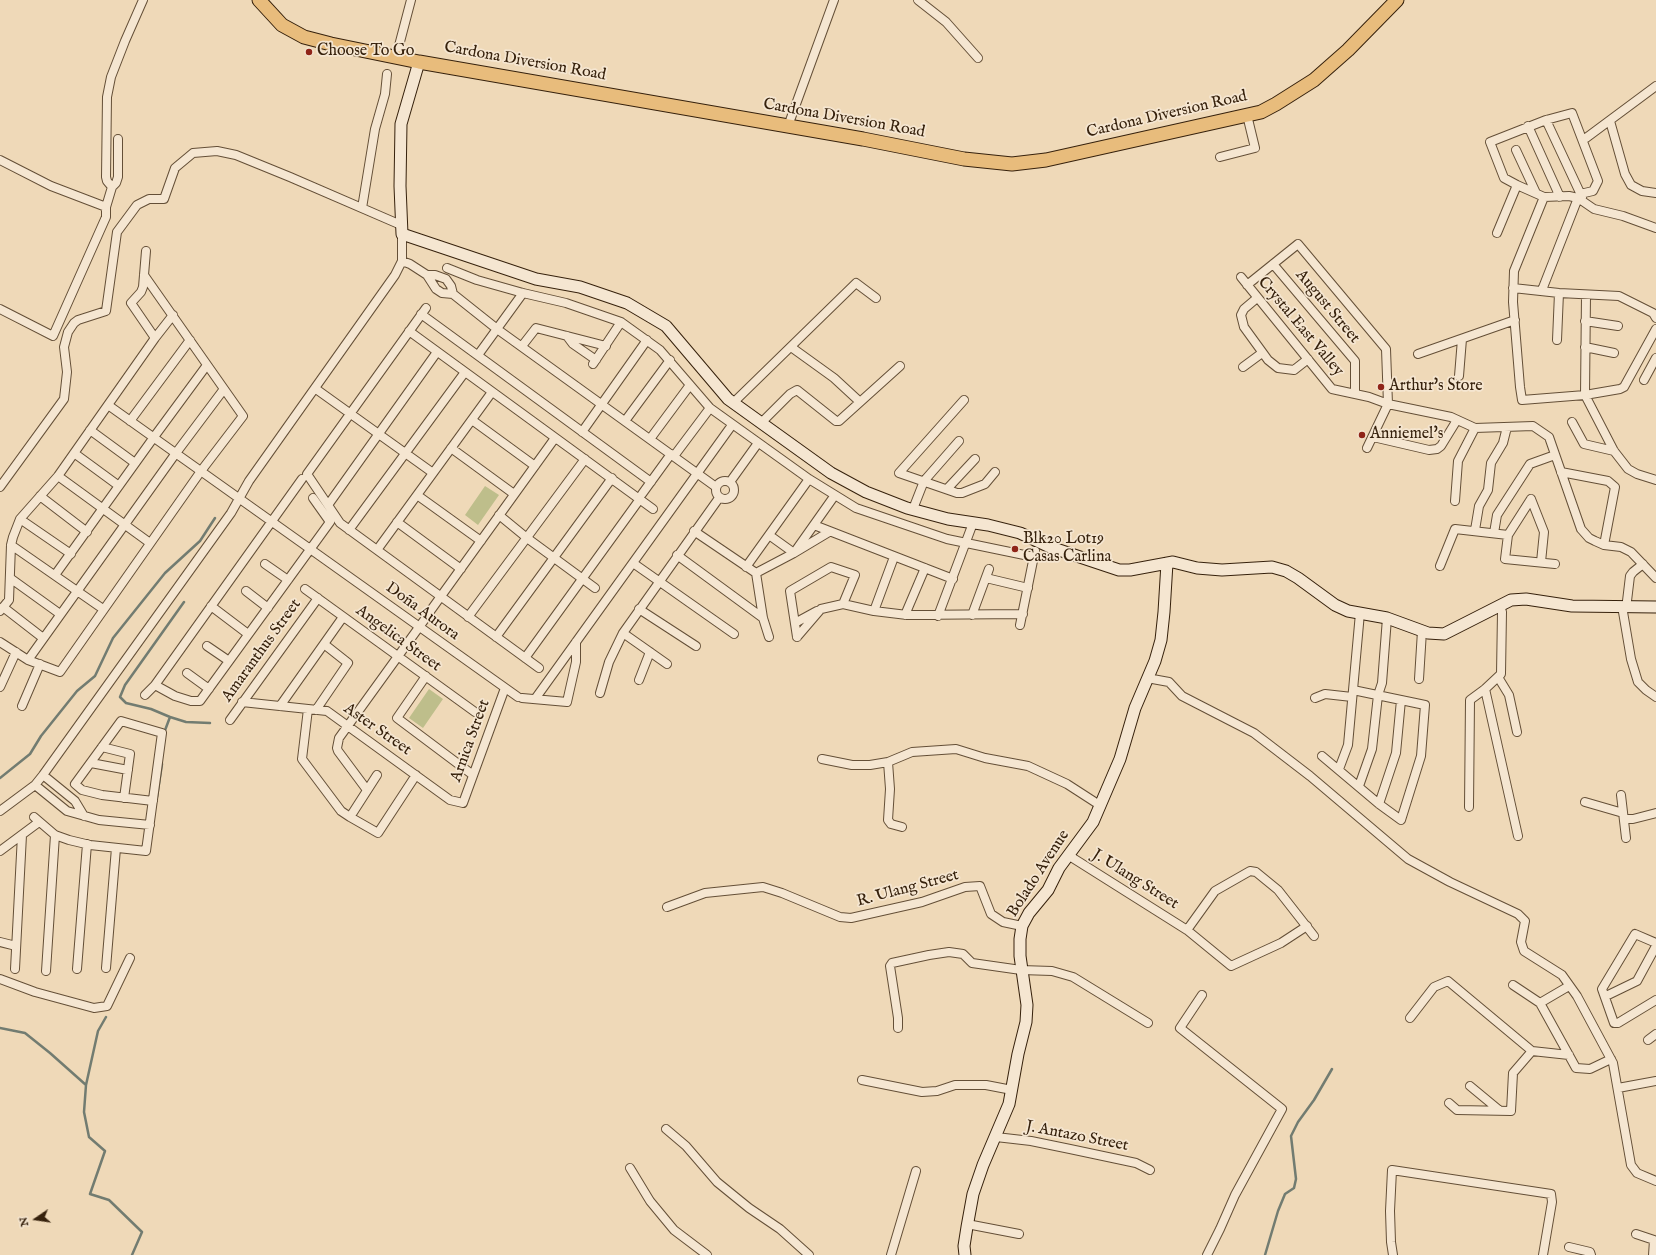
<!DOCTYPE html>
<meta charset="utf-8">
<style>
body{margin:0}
#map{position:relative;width:1656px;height:1255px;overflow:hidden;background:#efd9b8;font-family:"IM FELL English",serif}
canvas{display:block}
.north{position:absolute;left:16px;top:1199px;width:40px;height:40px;-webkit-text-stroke:3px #f5e6d1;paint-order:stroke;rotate:257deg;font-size:11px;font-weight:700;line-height:16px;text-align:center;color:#36210c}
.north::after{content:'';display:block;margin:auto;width:14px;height:18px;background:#36210c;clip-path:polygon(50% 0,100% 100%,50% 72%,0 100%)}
</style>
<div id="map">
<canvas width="1656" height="1255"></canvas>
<div class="north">N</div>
</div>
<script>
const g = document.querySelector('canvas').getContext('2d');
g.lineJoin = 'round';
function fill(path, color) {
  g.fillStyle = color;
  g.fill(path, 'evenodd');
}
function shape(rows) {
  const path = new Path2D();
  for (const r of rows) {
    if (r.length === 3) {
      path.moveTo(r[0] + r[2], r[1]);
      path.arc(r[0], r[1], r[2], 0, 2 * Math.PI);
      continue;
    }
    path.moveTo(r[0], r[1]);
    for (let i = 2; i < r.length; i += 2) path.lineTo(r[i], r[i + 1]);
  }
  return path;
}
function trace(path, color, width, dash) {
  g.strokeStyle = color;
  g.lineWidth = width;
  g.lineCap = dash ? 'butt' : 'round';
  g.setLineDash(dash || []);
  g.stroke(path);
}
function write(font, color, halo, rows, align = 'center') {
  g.font = font + ' "IM FELL English",serif';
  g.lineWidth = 3.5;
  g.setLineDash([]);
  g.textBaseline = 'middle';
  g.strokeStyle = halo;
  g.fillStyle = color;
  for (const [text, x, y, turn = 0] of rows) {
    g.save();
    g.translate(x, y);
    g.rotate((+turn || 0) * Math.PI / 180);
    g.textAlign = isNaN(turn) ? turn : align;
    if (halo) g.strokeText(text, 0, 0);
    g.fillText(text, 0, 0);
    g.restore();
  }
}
const green = shape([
 [485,486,499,495,478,525,465,515],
 [429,689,443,699,423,728,409,718]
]);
const stream = shape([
 [170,717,186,722,210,723],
 [164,733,170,717,151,709,126,703,120,697,125,685,184,602],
 [0,778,30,754,41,736,77,691,95,676,113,638,165,573,200,541,215,518],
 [157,797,162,764],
 [106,1017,98,1031,86,1085,84,1112,89,1137,105,1151,90,1194,109,1200,142,1232,132,1255],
 [0,1028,25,1033,50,1053,86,1085],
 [1265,1255,1278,1211,1285,1194,1294,1188,1296,1179,1291,1136,1298,1122,1314,1100,1332,1069]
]);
const street = shape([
 [918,0,946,22,978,58],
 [396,57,411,0],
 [1546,120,1582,197],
 [1610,121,1625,174,1631,185,1642,191,1656,193],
 [788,126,834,0],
 [1528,126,1560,197],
 [1586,138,1656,86],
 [1516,150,1536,193],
 [1220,157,1255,148,1247,115],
 [0,160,51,186,106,207],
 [112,187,107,181,106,177,107,97,111,77,125,41,143,0],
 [1580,194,1593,191,1598,181,1572,113,1546,120,1490,142,1504,178,1517,185,1544,197,1569,196,1578,198,1594,209,1623,216,1656,228],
 [1544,197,1514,271,1513,302,1520,387,1522,400,1585,395,1620,389,1624,387,1656,329],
 [362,208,375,129,385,94,387,74],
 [1497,233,1517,185],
 [146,251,143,287,141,292,131,303,155,338],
 [402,261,410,264,427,275,436,289,442,293,453,294,497,329,716,487],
 [1273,264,1355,361,1355,394],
 [447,268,477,280,523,293,566,303,621,322,660,350,710,408,809,479,856,508,947,539,1034,557],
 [427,275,435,275,446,279,451,286,453,294],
 [1241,277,1332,389,1369,397,1388,404,1451,417,1475,428,1533,426,1549,437,1581,529,1589,538,1595,541,1604,545,1621,547,1631,552,1656,578],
 [1247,285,1298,244,1386,349,1388,404,1367,448],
 [1513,288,1559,293,1619,296,1653,313,1656,318],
 [1542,290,1578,198],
 [1586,295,1585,395,1614,451,1628,469,1637,474,1656,480],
 [1257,298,1244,309,1241,315,1244,327,1268,360,1278,368,1294,370,1308,359],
 [426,308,307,474,340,523,539,668],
 [0,309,53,336,106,217,106,207,112,187,116,183,118,177,118,139],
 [421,314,651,482],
 [1585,321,1618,326],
 [409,331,653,509],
 [567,336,573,344,596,360],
 [1557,340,1559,293],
 [522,346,536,328,606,346],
 [791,347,834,378,860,402],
 [1585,347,1614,353],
 [1418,354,1515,320],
 [478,355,523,293],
 [593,364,621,322],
 [1243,367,1262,353],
 [1459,376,1462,339],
 [1644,380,1656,358],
 [316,389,433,473],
 [964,400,899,473,957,493,962,493,985,484,995,472],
 [733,403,856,283,876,298],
 [108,405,518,697],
 [472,420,535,466],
 [130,421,190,340],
 [625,421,670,360],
 [1572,422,1584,444,1614,451],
 [761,423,790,394,797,390,836,421,839,421,900,366],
 [90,430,135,463],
 [582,432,647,340],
 [1373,437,1429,450,1437,449,1441,446,1457,420],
 [650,439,690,385],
 [451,448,514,494],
 [74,453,119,486],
 [674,456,710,408],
 [1561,472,1608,481,1615,487,1604,545],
 [58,476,150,543],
 [725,490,9],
 [730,482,758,443],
 [0,487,64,399,67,372,64,347,68,332,74,323,78,320,106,311,117,232,137,205,149,199,164,199,175,168,193,153,217,151,236,155,290,177,401,225],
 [947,489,975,459],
 [642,494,671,454],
 [417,495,481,541],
 [40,496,87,532],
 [1531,499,1508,535,1505,559,1555,564],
 [1531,499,1544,532,1541,562],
 [1455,501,1458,461,1475,428],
 [328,505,437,352],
 [913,509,924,481,959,441],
 [499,515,527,538,595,588],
 [20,519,71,554],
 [397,522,461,569],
 [814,525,953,579],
 [349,530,465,372],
 [1475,530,1479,506,1488,490,1491,463,1503,443,1507,427],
 [694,531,756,573],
 [1494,533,1497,515,1530,464,1555,455],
 [769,535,794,553,835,495],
 [11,545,103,609],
 [377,550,492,392],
 [677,555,763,618],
 [633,563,734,634],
 [265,564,288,580],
 [1440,566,1455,529,1508,535],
 [746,567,809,479],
 [756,573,794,553,829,532],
 [756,573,763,618,769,637],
 [55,575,154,437,207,365],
 [10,578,60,614],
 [986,578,1028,588],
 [305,589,475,712],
 [246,591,268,608],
 [1627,601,1630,576,1633,572,1643,564],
 [211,606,248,634],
 [1622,606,1631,659,1638,682,1646,690,1656,697],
 [3,607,43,638],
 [639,609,696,646],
 [431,610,555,438],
 [0,611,9,600,11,545,13,537,20,519,58,476,155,338,173,315],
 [874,611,894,557],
 [905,615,925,568],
 [972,615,989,569],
 [938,616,973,523],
 [468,617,585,459],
 [795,623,817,611],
 [1020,625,1035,551],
 [623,633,667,664],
 [496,637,612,478],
 [797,637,821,609,843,604,874,611,907,615,1023,614],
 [797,637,790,591,831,567,855,575,843,604],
 [0,642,28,660,60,672,201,471,243,416,144,275],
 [207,646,229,661],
 [525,658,640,499],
 [28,660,176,453,224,389],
 [187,673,209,689],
 [426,676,397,718,473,775],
 [1498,677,1509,695,1517,732],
 [1147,678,1169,682,1182,696,1254,733,1310,776,1408,859,1450,882,1518,914,1525,921,1521,942,1524,951,1562,975,1577,996,1613,1063,1631,1165,1637,1173,1656,1181],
 [1419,679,1422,631],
 [639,680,650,652],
 [155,685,175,696,191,701,200,701,330,522,313,498],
 [0,687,16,652],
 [1485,689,1518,836],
 [600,693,609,662,623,633,719,498],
 [145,695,155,685,302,479],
 [522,698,567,702,576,662,576,642],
 [1315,698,1325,694,1352,697],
 [535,699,732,425],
 [242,702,327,711,450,800,463,803,505,688],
 [22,706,40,664],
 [280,706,343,617],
 [308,709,302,759,341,811,350,817,378,833,416,775],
 [316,710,348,663,324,644],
 [230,720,318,598],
 [102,747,130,754,124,798],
 [1322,756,1379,804,1401,820,1421,756,1425,705,1353,690],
 [822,759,852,765,870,765,888,762,912,752,956,749,985,758,1028,766,1067,784,1101,806],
 [888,762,890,789,888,820,891,824,902,827],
 [91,763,128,770],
 [1339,769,1348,745,1360,613],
 [43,775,75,801,84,816],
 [35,785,67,811,99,820,150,825],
 [1359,786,1372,749,1378,695,1382,683,1387,618],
 [367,790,338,751,337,748,339,738,430,612],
 [1621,795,1626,838],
 [1585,802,1623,813],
 [1379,804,1396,753,1401,700],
 [1469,807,1470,700,1485,689,1501,674,1502,612,1500,605],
 [0,811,35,785,43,775,231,513,249,481,395,275,402,261,402,234],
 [34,817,55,835,69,840,90,845,146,851,162,733,121,721,75,784,82,790,102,795,153,801],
 [350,817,377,775],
 [1625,819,1633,819,1656,813],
 [0,851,39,822],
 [1068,855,1187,930,1231,966,1281,943,1307,926],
 [667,907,705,893,763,887,782,893,840,917,851,918,922,902,965,887,980,886,991,914,1003,922,1022,926],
 [1187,930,1215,891,1250,871,1256,872,1278,890,1314,936],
 [0,942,16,946],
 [1656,943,1635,934,1602,989,1614,1023,1618,1023,1656,1000],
 [106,968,116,848],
 [15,969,22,835],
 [77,969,87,844],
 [46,971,55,835],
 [0,979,35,992,94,1008,107,1006,130,958],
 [1513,985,1540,1003,1576,1068,1590,1069,1611,1059],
 [1202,995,1180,1028,1282,1109,1235,1195,1220,1229,1207,1255],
 [1606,996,1637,981,1656,946],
 [1540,1003,1569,986],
 [1410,1018,1434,987,1448,981,1532,1051,1569,1055],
 [898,1028,898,1018,890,966,892,963,929,955,949,952,963,954,972,963,1021,970,1052,971,1073,977,1148,1023],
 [1648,1040,1656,1034],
 [862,1080,922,1092,937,1091,955,1085,986,1085,1012,1090],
 [1470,1086,1499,1110],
 [1618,1088,1656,1081],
 [1449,1103,1457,1110,1511,1111,1513,1073,1532,1051],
 [666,1129,686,1146,717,1182,749,1208,780,1229,809,1255],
 [996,1137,1031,1141,1070,1149,1136,1163,1150,1170],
 [630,1168,650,1201,674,1230,707,1255],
 [967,1224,1019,1234],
 [1636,1234,1654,1240,1653,1255],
 [1569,1247,1590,1252,1591,1255],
 [891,1255,916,1171],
 [1393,1255,1391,1242,1390,1211,1392,1170,1551,1194,1552,1202,1543,1255]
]);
const secondary = shape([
 [419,62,401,124,400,186,402,234,536,279,580,287,627,303,666,326,728,399,831,473,866,492,907,508,948,519,988,525,1020,533,1050,547,1119,570,1130,570,1173,562,1197,568,1222,570,1272,567,1286,571,1298,578,1335,605,1348,611,1387,618,1428,633,1444,634,1511,600,1526,599,1572,606,1656,607],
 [965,1255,964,1246,967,1227,973,1194,983,1165,1009,1104,1018,1054,1026,1022,1027,1005,1020,956,1020,939,1022,926,1029,913,1048,890,1059,868,1093,822,1120,759,1135,708,1155,661,1161,640,1164,612,1167,563]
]);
const primary = shape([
 [259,0,282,25,304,37,331,44,419,62,863,139,964,159,1012,164,1046,160,1261,112,1276,104,1314,80,1348,50,1397,0]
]);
const markers = [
 [309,52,4,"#8f2418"],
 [1381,387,4,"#8f2418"],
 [1362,435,4,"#8f2418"],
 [1015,549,4,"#8f2418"]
];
const poiNames = [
 ["Choose To Go",317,52],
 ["Arthur's Store",1389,387],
 ["Anniemel's",1370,435],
 ["Blk20 Lot19",1023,540],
 ["Casas Carlina",1023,558]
];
const streetNames = [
 ["Cardona Diversion Road",525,62,10],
 ["Cardona Diversion Road",1167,115,-13],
 ["Cardona Diversion Road",844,119,10],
 ["August Street",1327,307,50],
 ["Crystal East Valley",1300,327,50],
 ["Doña Aurora",422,612,36],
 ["Angelica Street",398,639,36],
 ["Amaranthus Street",262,651,-54],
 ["Aster Street",377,730,35],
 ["Arnica Street",471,741,-70],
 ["Bolado Avenue",1039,874,-57],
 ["J. Ulang Street",1135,880,32],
 ["R. Ulang Street",908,889,-15],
 ["J. Antazo Street",1077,1137,11]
];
fill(green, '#bebe8b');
trace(stream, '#727c71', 2.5);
trace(street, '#644f37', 10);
trace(secondary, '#36210c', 13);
trace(primary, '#36210c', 15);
trace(street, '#f5e6d1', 8);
trace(secondary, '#f5e6d1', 11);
trace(primary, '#e8bc7c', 13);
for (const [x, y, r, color] of markers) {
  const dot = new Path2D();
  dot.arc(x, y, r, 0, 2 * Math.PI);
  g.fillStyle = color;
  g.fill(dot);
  trace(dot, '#f5e6d1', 1.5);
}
write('16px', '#36210c', '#f5e6d1', poiNames, 'left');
write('16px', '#36210c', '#f5e6d1', streetNames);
</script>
